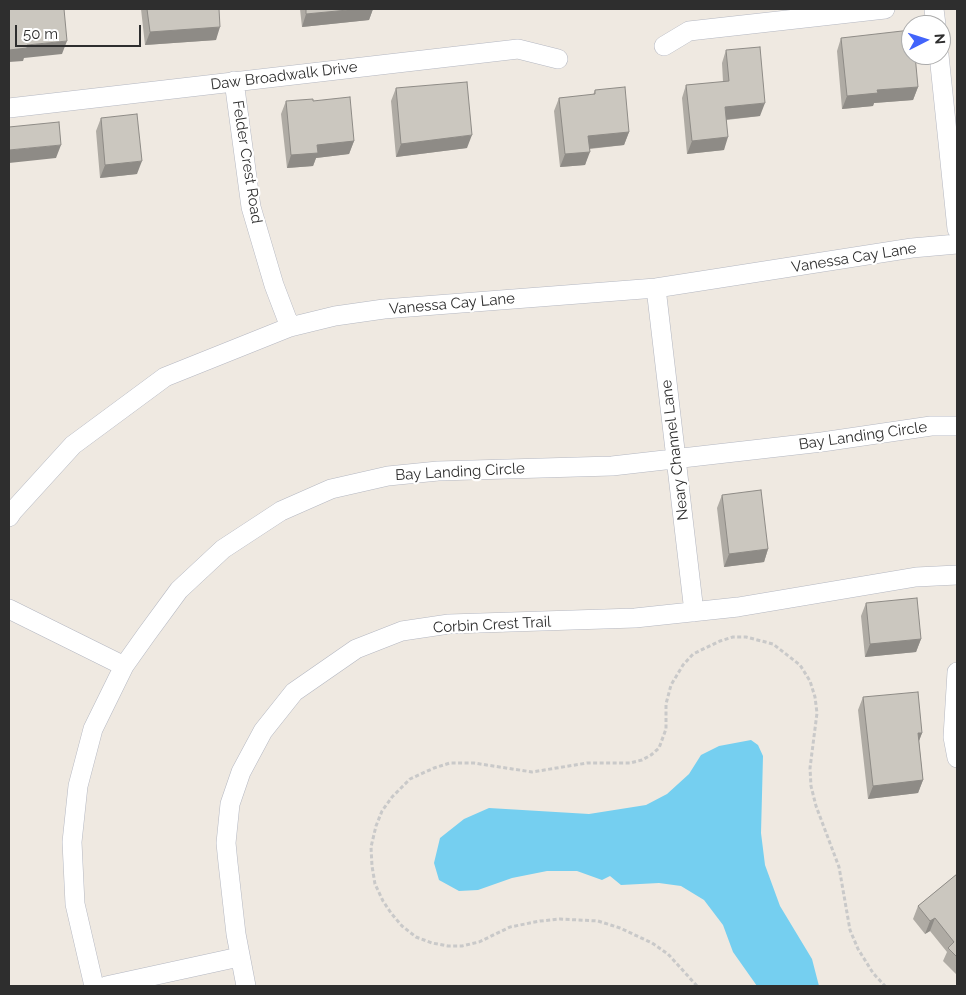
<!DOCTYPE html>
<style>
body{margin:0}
#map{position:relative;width:966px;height:995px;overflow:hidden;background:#efe9e1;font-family:Raleway,sans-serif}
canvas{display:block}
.frame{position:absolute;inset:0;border:10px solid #2e2e2e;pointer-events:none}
.north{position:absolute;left:901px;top:15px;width:50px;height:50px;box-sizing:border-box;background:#fff;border:1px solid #ababab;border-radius:50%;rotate:85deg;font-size:14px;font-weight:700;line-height:20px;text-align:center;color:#2e2e2e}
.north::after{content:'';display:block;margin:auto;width:18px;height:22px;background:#4264fb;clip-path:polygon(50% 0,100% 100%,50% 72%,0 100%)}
.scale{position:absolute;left:15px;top:25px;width:126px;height:22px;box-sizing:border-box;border:2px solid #2e2e2e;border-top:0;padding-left:6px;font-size:15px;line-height:18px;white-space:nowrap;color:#2e2e2e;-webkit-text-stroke:4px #fff;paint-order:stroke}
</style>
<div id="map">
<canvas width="966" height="995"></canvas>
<div class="frame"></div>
<div class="north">N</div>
<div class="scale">50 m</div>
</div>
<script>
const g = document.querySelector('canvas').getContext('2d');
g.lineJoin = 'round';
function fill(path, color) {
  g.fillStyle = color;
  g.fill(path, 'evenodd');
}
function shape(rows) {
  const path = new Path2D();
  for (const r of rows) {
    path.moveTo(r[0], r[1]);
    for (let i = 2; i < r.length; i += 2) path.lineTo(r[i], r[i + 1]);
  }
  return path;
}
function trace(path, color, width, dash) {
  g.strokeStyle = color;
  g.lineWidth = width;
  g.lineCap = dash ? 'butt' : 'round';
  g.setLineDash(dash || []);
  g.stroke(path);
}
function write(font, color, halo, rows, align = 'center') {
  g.font = font + ' Raleway,sans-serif';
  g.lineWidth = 4.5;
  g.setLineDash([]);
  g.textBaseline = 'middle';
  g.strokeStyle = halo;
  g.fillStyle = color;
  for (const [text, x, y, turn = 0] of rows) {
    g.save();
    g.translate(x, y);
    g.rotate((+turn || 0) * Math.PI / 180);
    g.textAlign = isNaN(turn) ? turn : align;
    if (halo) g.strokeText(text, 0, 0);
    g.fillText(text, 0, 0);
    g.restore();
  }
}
const water = shape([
 [751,740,758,745,763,756,761,833,765,865,780,906,812,959,819,986,757,986,733,952,723,925,704,900,681,886,659,883,621,885,610,876,602,880,577,871,547,871,512,878,478,890,459,891,439,880,434,863,440,838,464,819,489,808,589,814,646,805,667,794,689,774,701,755,719,746]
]);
const path = shape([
 [697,986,668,954,652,943,620,928,598,921,560,919,540,921,510,927,479,942,462,946,448,946,432,943,416,937,402,926,391,913,383,901,375,884,372,866,371,847,376,826,382,811,392,797,410,779,434,768,450,763,474,763,532,772,587,763,630,763,642,760,651,755,659,748,666,729,666,704,671,685,683,665,693,654,720,641,733,637,746,637,773,644,800,665,810,681,815,697,817,713,810,768,811,786,816,806,839,867,850,930,858,949,873,973,885,986]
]);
const minor = shape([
 [934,9,936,25],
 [664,46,689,31,885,9],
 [939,55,957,229],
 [234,81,251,207,274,285,290,327],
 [9,108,518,49,558,59],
 [656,288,694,612],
 [9,517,13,511,73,445,165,377,290,327,335,316,384,309,656,288,912,248,957,244],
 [9,609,124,666],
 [957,672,953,737,957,758],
 [94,986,75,904,72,842,78,786,93,729,124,666,146,635,179,590,223,549,281,511,331,489,388,476,438,471,612,466,822,442,931,426,957,426],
 [106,986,239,957],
 [246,986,236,934,228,863,226,843,230,804,241,772,263,731,294,692,356,649,402,631,449,624,635,618,738,607,916,577,957,575]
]);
const wall = shape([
 [141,9,219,9,216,40,145,45],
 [300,9,373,9,369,20,302,27],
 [841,38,918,87,913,100,874,103,873,106,842,109,837,51],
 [726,50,760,116,727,120,724,150,687,154,682,98,686,85,723,82,722,63],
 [396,88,467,148,396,157,391,101],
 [595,90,629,132,624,145,590,149,585,165,560,167,554,111,559,98,593,95],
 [286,101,313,101,354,141,349,154,316,158,313,166,287,168,281,114],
 [101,118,137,174,100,178,96,131],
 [722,495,768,549,764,562,724,567,717,508],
 [866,603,921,639,916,652,865,657,861,616],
 [863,697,922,733,919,741,923,780,918,793,868,799,858,710],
 [957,874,957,975,943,961,947,952,930,931,925,934,913,919,918,906]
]);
const shadedWall = shape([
 [358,9,373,9,369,20,302,27,306,14],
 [220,27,216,40,145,45,150,32],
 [67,41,62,54,24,58,23,61,9,62,9,50,27,45],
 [918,87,913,100,874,103,873,106,842,109,847,96,877,90],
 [765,103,760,116,721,120,725,107],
 [629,132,624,145,584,149,588,136],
 [472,135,467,148,396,157,401,144],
 [728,137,724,150,687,154,692,141],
 [354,141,349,154,316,158,313,166,287,168,291,155,317,145],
 [61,145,56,158,9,163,9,150],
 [590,152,585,165,560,167,565,154],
 [142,161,137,174,100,178,105,165],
 [768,549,764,562,724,567,729,554],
 [921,639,916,652,865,657,870,644],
 [918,733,922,733,917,746],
 [923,780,918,793,868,799,873,786],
 [935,918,930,931,925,934,930,921]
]);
const building = shape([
 [9,9,64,9,67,41,27,45,27,48,9,50,9,9],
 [147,9,219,9,220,27,150,32,147,9],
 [306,9,358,9,306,14,306,9],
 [911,30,911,55,915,55,918,87,877,90,878,93,847,96,841,38,911,30],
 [760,47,765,103,725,107,728,137,692,141,686,85,729,81,726,50,760,47],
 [467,82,472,135,401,144,396,88,467,82],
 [625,87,629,132,588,136,590,152,565,154,559,98,595,94,595,90,625,87],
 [350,97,354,141,317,145,318,153,291,155,286,101,313,99,313,101,350,97],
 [137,114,142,161,105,165,101,118,137,114],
 [59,122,61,145,9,150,9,127,59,122],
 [761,490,768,549,729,554,722,495,761,490],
 [917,598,921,639,870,644,866,603,917,598],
 [918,692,922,733,918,733,923,780,873,786,863,697,918,692],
 [957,874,957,957,948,948,954,942,935,918,930,921,918,906,957,874]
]);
const streetNames = [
 ["Daw Broadwalk Drive",284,76,-7],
 ["Felder Crest Road",247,162,81],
 ["Vanessa Cay Lane",854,258,-9],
 ["Vanessa Cay Lane",452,304,-5],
 ["Bay Landing Circle",863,436,-8],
 ["Neary Channel Lane",675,450,-97],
 ["Bay Landing Circle",460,472,-3],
 ["Corbin Crest Trail",492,625,-3]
];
fill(water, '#75cff0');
trace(minor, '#b4b7c1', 20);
trace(path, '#c9c9c9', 3, [4, 2.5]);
trace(minor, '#fff', 19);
fill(wall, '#afaba4');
fill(shadedWall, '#8e8b86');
fill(building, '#cbc7bf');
trace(building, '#8e8b86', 1);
write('15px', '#2e2e2e', '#fff', streetNames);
</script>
